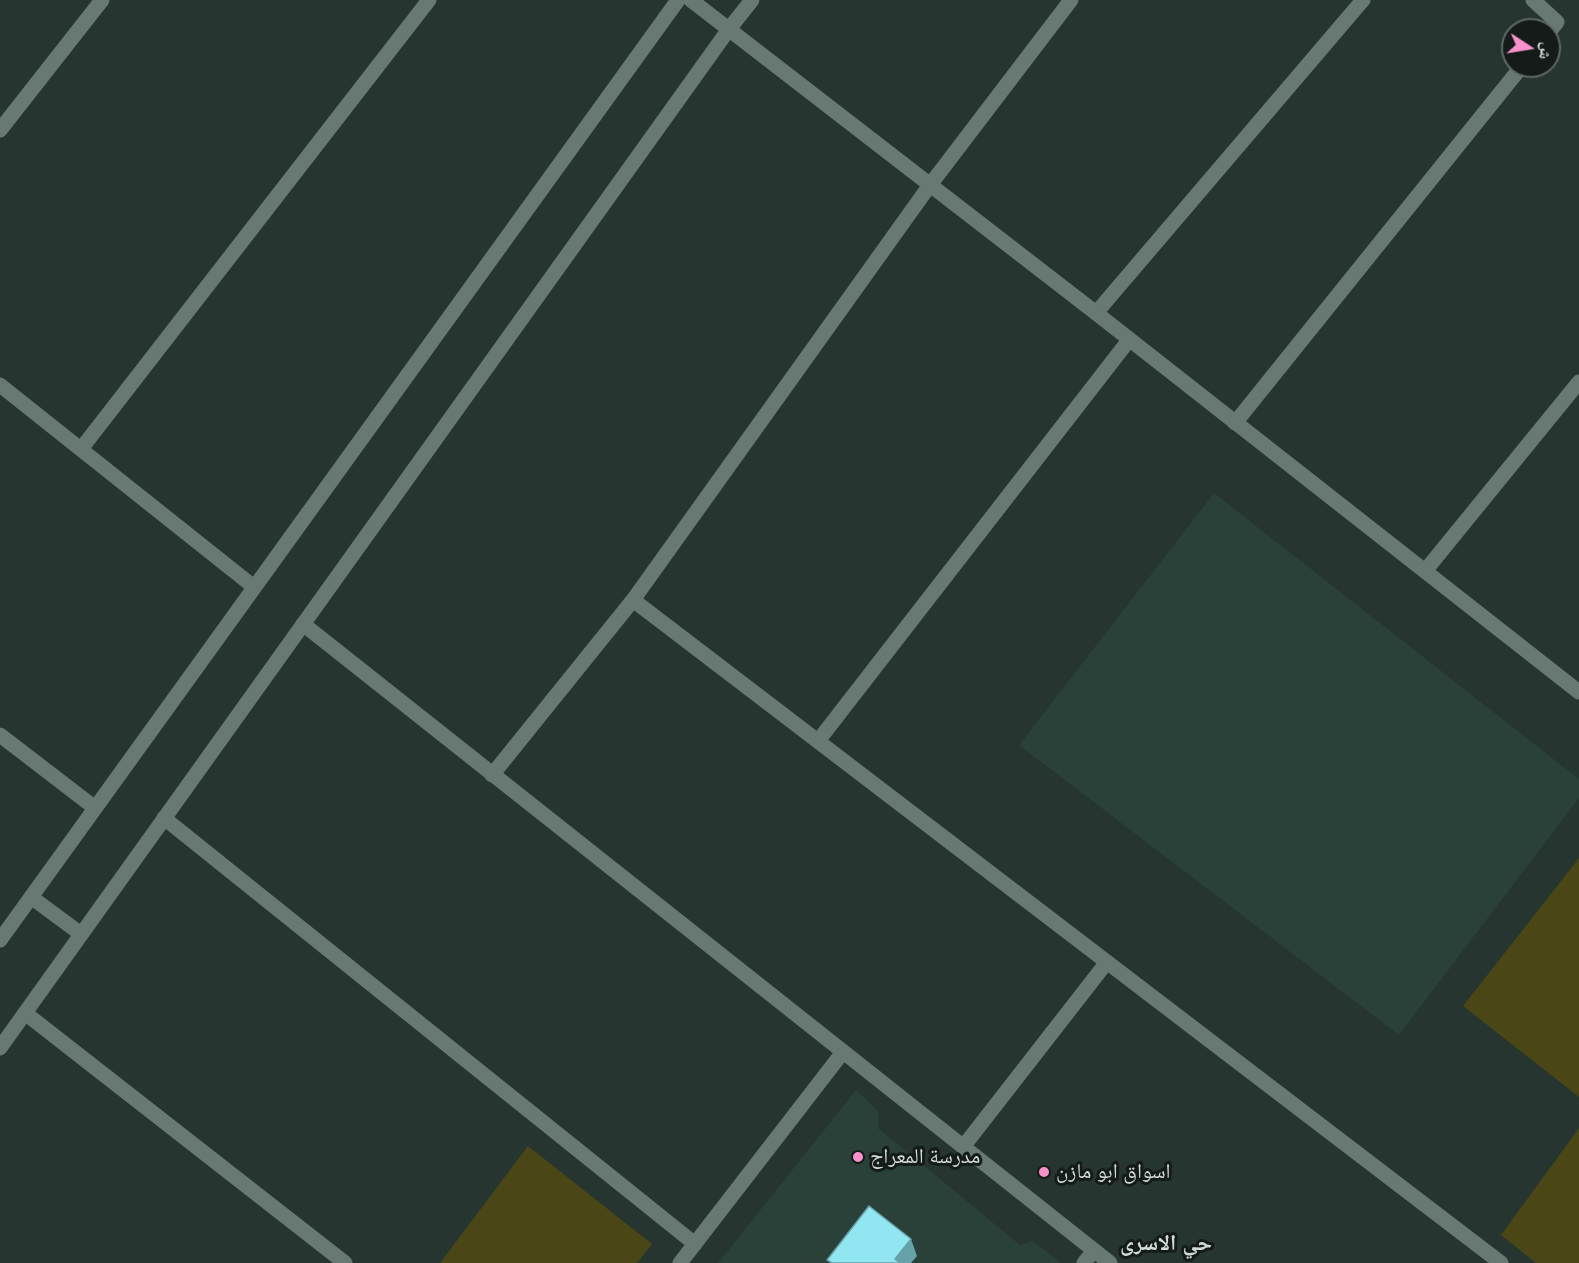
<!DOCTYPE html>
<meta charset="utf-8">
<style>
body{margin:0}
#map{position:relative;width:1579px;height:1263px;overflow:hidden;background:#263530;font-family:Quicksand,"Noto Naskh Arabic",sans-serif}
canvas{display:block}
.north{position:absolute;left:1501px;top:18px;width:60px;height:60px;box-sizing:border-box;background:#141b19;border:2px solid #5f6765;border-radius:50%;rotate:102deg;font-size:16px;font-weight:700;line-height:24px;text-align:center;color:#d0dad6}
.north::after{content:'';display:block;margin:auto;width:21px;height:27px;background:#f890cc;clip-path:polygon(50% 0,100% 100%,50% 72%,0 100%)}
</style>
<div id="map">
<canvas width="1579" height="1263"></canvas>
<div class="north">ش</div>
</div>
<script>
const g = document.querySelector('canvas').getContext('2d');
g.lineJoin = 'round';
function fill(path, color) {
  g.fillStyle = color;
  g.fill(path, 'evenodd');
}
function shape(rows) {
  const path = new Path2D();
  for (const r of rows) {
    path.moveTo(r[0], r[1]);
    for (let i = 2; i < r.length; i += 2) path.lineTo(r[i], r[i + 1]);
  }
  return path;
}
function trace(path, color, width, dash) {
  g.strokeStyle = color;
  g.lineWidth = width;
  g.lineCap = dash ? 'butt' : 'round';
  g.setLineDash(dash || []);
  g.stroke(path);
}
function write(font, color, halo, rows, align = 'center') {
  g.font = font + ' Quicksand,"Noto Naskh Arabic",sans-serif';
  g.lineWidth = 6;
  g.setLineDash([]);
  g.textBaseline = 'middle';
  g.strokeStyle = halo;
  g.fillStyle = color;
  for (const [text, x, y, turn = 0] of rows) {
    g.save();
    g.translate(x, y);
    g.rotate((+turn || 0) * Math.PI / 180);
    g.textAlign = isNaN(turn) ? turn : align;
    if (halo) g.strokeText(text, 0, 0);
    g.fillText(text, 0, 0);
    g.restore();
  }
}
const built = shape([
 [1214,493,1579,779,1579,798,1399,1035,1019,745],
 [856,1090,878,1111,878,1128,1020,1245,1033,1241,1061,1263,718,1263]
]);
const green = shape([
 [1579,858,1579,1097,1463,1006],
 [1579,1128,1579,1263,1536,1263,1501,1235],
 [528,1146,652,1244,637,1263,440,1263]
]);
const minor = shape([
 [1533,0,1557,22,1549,32],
 [729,29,752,0],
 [1096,313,1363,0],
 [0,385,254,587],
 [1235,423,1522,66],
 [81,449,429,0],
 [1425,571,1579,382],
 [633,600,1501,1263],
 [303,624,1110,1263],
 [0,735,95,808],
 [818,741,1129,340],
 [492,775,633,600,930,185,1071,0],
 [164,818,695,1244],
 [25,1013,345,1263],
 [963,1147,1107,962],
 [680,1263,843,1052],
 [1084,1263,1094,1250]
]);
const tertiary = shape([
 [691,0,1096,313,1579,692],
 [0,130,102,0],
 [31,897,81,934],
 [0,940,678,0],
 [0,1048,729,29]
]);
const shadedWall = shape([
 [911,1239,917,1256,911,1263,897,1263,895,1259]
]);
const building = shape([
 [869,1206,911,1239,895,1259,900,1263,832,1263,827,1260,869,1206]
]);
const markers = [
 [858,1157,6,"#f890cc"],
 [1044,1172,6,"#f890cc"]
];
const poiNames = [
 ["مدرسة المعراج",870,1157],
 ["اسواق ابو مازن",1056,1172]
];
const neighbourhoodNames = [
 ["حي الاسرى",1166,1243]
];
fill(built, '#294139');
fill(green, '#4a4616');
trace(minor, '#687973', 15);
trace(tertiary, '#687973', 15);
fill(shadedWall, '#66a1a9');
fill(building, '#91e6f2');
trace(building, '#66a1a9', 1.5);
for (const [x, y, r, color] of markers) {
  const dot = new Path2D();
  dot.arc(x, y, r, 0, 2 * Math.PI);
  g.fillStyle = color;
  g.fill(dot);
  trace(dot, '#141b19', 2);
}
write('21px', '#d0dad6', '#141b19', poiNames, 'left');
write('bold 22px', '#d0dad6', '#141b19', neighbourhoodNames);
</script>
